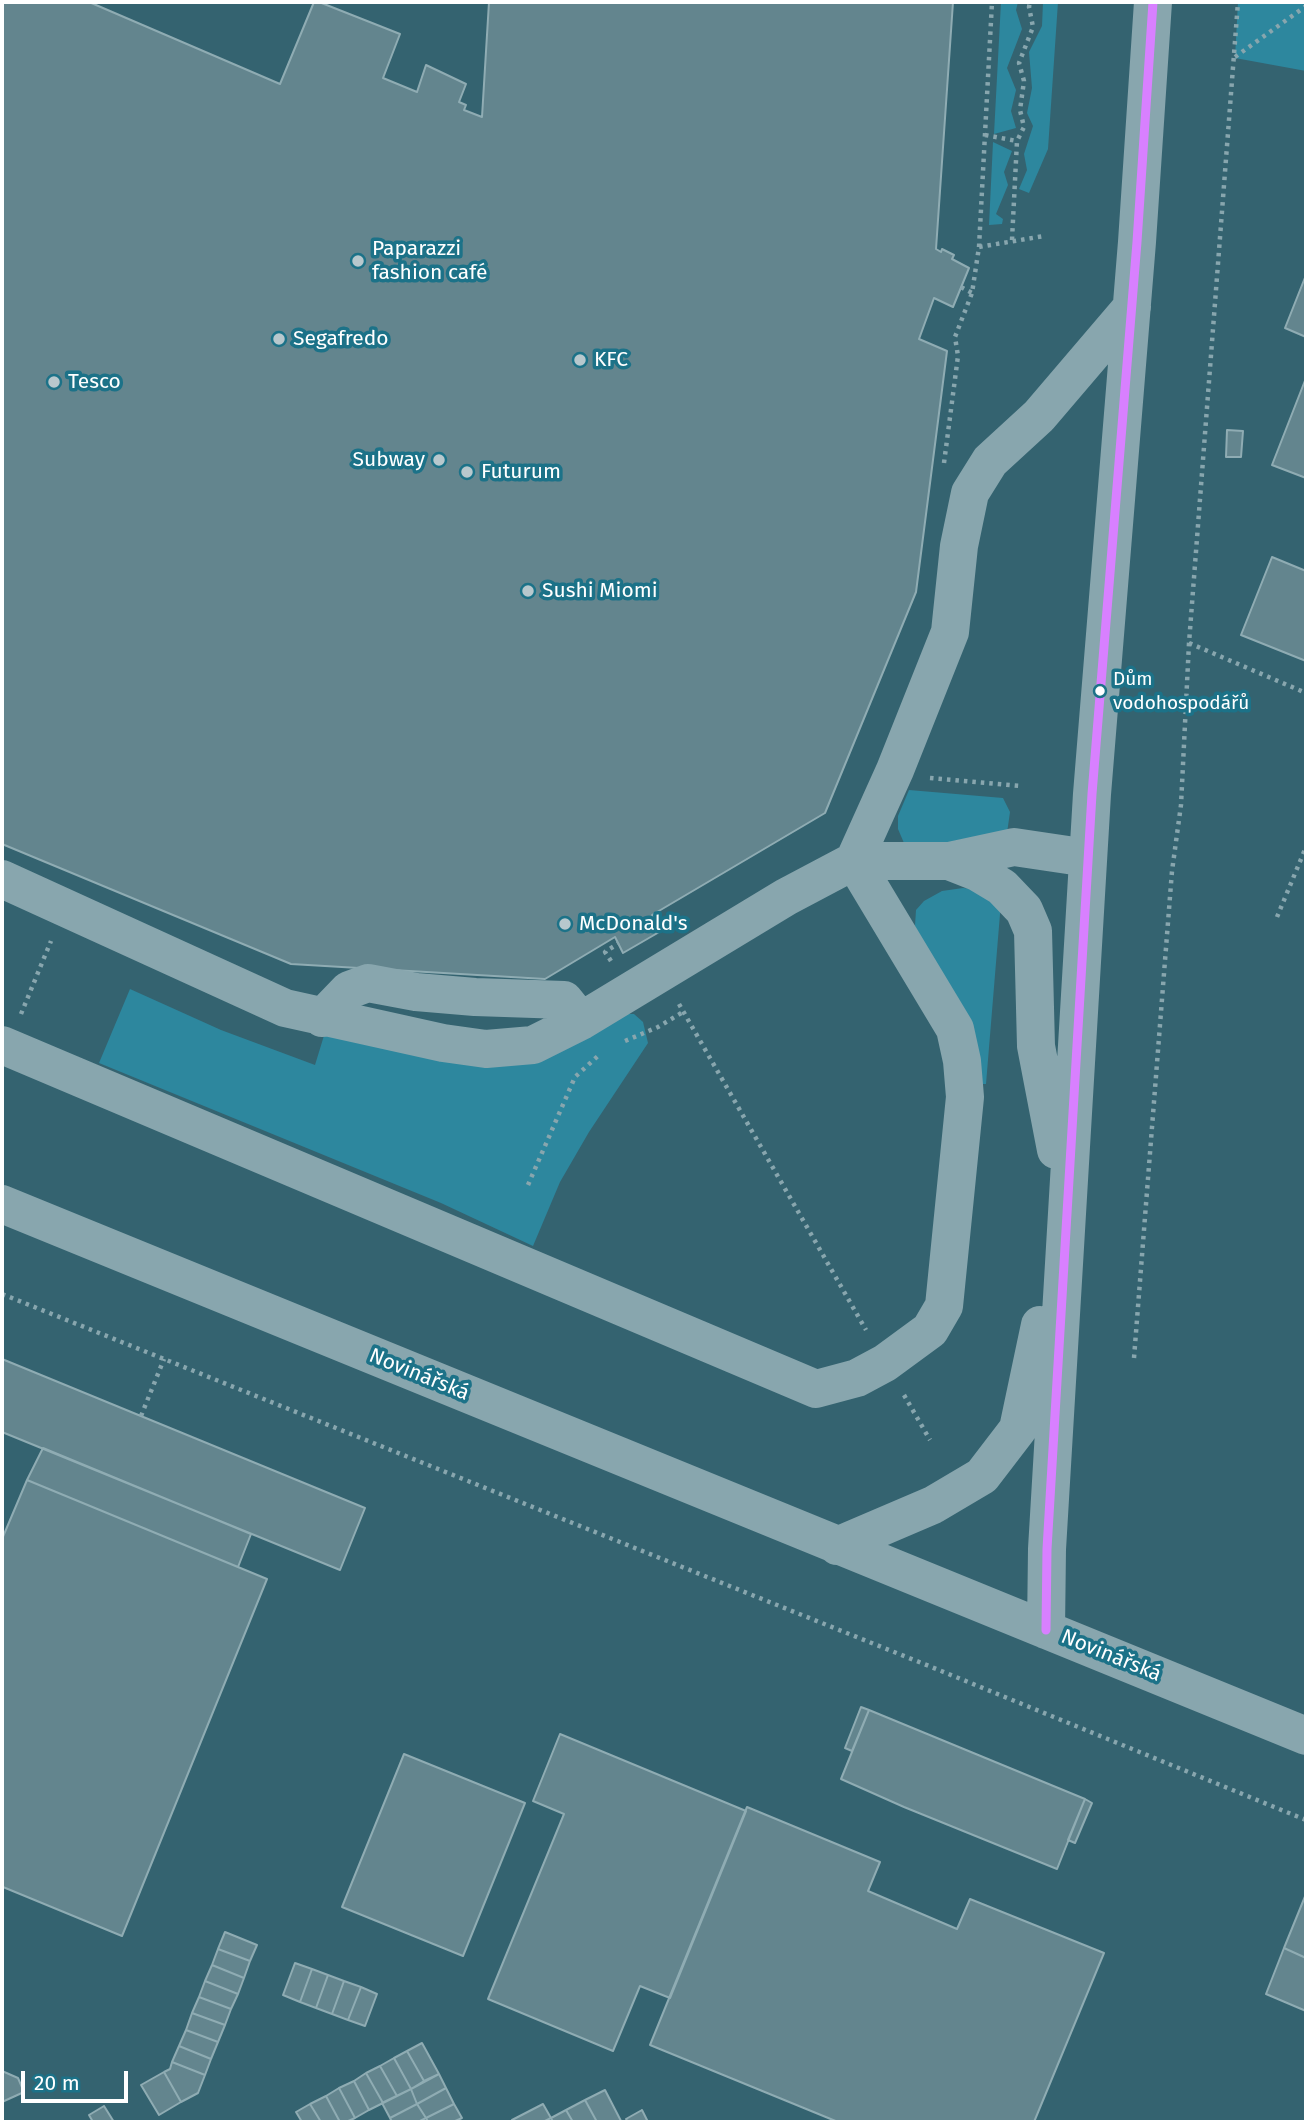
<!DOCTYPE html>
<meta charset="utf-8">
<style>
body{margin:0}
#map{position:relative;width:1308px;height:2124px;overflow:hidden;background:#346370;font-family:"Fira Sans",sans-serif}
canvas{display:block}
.frame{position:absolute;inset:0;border:4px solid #fff;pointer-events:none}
.scale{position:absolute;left:21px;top:2071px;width:107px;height:32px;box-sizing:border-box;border:4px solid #fff;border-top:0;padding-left:9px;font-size:21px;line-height:24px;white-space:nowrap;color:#fff;-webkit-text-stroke:5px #1c7288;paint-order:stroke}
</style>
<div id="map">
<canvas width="1308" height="2124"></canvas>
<div class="frame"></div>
<div class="scale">20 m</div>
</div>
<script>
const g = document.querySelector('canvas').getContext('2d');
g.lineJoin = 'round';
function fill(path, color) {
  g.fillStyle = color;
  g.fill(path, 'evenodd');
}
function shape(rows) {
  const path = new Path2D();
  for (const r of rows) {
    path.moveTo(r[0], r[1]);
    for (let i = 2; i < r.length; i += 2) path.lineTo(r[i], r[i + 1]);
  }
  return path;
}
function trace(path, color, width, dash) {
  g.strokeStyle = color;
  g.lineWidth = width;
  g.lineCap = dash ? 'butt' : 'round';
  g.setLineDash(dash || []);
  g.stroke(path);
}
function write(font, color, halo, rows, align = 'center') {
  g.font = font + ' "Fira Sans",sans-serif';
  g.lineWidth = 7;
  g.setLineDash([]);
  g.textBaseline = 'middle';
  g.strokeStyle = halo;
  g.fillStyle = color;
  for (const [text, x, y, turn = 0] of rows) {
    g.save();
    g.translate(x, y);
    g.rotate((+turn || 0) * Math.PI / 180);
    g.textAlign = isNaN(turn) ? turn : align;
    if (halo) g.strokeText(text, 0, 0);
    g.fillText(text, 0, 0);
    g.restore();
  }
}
const green = shape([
 [1001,2,1018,2,1016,10,1022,29,1007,68,1016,90,1011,111,1016,128,994,134],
 [1043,2,1058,2,1048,149,1029,193,1019,189,1027,170,1024,154,1033,126,1027,113,1032,88,1029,52,1042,26],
 [1238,2,1306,2,1306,71,1235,58],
 [993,142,1012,151,1004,172,1008,185,996,214,1003,219,1002,224,989,225],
 [909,790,1003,798,1010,812,1007,833,920,854,904,843,898,829,898,816],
 [963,888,982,890,1001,902,986,1084,980,1084,915,926,916,910,924,901,942,891],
 [130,989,221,1030,315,1065,326,1029,493,1064,622,1014,634,1014,643,1022,648,1043,589,1132,560,1182,533,1246,441,1203,99,1063]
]);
const building = shape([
 [2,2,89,2,280,84,314,2,319,2,400,34,383,78,417,92,426,65,466,84,459,102,466,105,464,110,482,117,489,2,953,2,936,249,941,252,942,249,954,255,952,259,969,268,953,307,934,298,919,339,947,351,916,592,825,813,652,915,661,931,623,953,615,937,545,979,291,964,2,844,2,2],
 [1306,275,1306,337,1285,328,1306,275],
 [1306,378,1306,478,1272,465,1306,378],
 [1227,430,1243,431,1241,457,1226,457,1227,430],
 [1272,557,1306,571,1306,661,1241,635,1272,557],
 [2,1359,365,1508,340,1570,2,1432,2,1359],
 [43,1448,251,1534,238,1567,27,1480,43,1448],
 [27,1480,267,1579,122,1936,3,1887,2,1891,2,1539,27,1480],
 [861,1707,869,1710,852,1751,845,1748,861,1707],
 [869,1710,1085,1799,1057,1869,904,1807,841,1779,869,1710],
 [560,1734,746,1811,670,1998,640,1986,613,2051,488,1999,564,1814,533,1801,560,1734],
 [404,1754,525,1803,463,1956,342,1907,404,1754],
 [1085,1799,1092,1803,1075,1843,1068,1840,1085,1799],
 [747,1807,880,1862,868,1891,957,1929,970,1899,1104,1953,1034,2122,838,2122,650,2045,747,1807],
 [1306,1894,1306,1958,1284,1948,1306,1894],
 [225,1932,257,1945,250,1961,218,1949,225,1932],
 [1284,1948,1306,1958,1306,2011,1266,1994,1284,1948],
 [218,1949,250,1961,244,1978,212,1965,218,1949],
 [295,1963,312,1969,300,2002,283,1995,295,1963],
 [212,1965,244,1978,238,1994,205,1981,212,1965],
 [312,1969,328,1975,316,2008,300,2002,312,1969],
 [328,1975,344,1981,332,2014,316,2008,328,1975],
 [205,1981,238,1994,231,2009,199,1997,205,1981],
 [344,1981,361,1987,348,2020,332,2014,344,1981],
 [361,1987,377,1994,365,2026,348,2020,361,1987],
 [199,1997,231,2009,225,2025,192,2013,199,1997],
 [192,2013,225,2025,218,2042,186,2030,192,2013],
 [186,2030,218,2042,211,2059,179,2046,186,2030],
 [422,2043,439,2074,424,2081,407,2051,422,2043],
 [179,2046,211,2059,205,2075,172,2062,179,2046],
 [407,2051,424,2081,411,2089,394,2058,407,2051],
 [394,2058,411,2089,397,2096,380,2066,394,2058],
 [172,2062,205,2075,198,2093,181,2102,164,2072,170,2069,172,2062],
 [380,2066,397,2096,383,2103,366,2073,380,2066],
 [2,2071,18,2078,24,2092,2,2102,2,2071],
 [164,2072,181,2102,159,2115,141,2085,164,2072],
 [366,2073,383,2103,369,2110,354,2081,366,2073],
 [439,2074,446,2088,417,2104,411,2089,439,2074],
 [354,2081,369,2110,355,2118,339,2088,354,2081],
 [339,2088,355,2118,346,2122,340,2122,326,2096,339,2088],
 [446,2088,454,2104,426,2118,417,2104,446,2088],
 [411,2089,417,2104,390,2118,382,2103,411,2089],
 [605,2090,621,2121,619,2122,597,2122,585,2100,605,2090],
 [326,2096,340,2122,321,2122,310,2104,326,2096],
 [585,2100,597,2122,573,2122,566,2110,585,2100],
 [310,2104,321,2122,302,2122,296,2112,310,2104],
 [417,2104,426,2118,418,2122,392,2122,390,2118,417,2104],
 [454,2104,462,2118,453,2122,428,2122,426,2118,454,2104],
 [543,2104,551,2118,543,2122,513,2122,512,2120,543,2104],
 [104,2106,114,2122,93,2122,89,2115,104,2106],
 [566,2110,573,2122,553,2122,551,2118,566,2110],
 [642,2110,648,2122,628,2122,626,2119,642,2110]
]);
const path = shape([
 [1235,57,1306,6],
 [985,135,1017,141],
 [1012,240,1017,141,1024,127,1020,110,1024,81,1019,63,1033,27,1029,7,1030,2],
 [979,247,992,2],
 [961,287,972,293],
 [944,463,958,356,955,337,972,293,979,247,1044,236],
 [1189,643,1306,693],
 [930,778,1020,786],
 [1277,917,1306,847],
 [657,924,670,916,673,922],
 [611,961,605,952,619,943],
 [679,1004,866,1330],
 [21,1014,51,941],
 [625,1041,658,1027,683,1012],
 [528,1185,575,1077,599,1055],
 [2,1294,929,1666,1306,1820],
 [1134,1358,1172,871,1181,805,1189,643,1238,2],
 [904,1395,930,1440],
 [141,1416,164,1359]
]);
const minor = shape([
 [854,861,895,770,950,632,959,546,970,493,990,461,1039,416,1132,307],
 [949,861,977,872,1002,887,1024,910,1033,931,1036,1046,1056,1150],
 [2,879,285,1008,443,1043,486,1049,533,1045,581,1021,786,897,854,861,949,861,1014,847,1088,858],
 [322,1018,349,990,368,983,416,992,475,997,564,1000,581,1021],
 [2,1045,816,1389,857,1378,885,1363,930,1330,944,1306,965,1097,962,1061,955,1029,854,861],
 [2,1204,1306,1736],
 [837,1546,933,1505,982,1476,1018,1429,1040,1325],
 [1046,1630,1047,1549,1092,794,1137,242,1153,2]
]);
const bus1 = shape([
 [1046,1630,1047,1549,1092,794,1137,242,1153,2]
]);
const markers = [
 [358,261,7,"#b8c8cd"],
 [279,339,7,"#b8c8cd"],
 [580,360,7,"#b8c8cd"],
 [54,382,7,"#b8c8cd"],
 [439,460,7,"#b8c8cd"],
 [467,472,7,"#b8c8cd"],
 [528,591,7,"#b8c8cd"],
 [1100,691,6,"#fff"],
 [565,924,7,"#b8c8cd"]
];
const busNames = [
 ["Dům",1113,680],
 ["vodohospodářů",1113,704]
];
const poiNames = [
 ["Paparazzi",372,249],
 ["fashion café",372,273],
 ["Segafredo",293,339],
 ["KFC",594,360],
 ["Tesco",68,382],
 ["Subway",425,460,"right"],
 ["Futurum",481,472],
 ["Sushi Miomi",542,591],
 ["McDonald's",579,924]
];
const streetNames = [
 ["Novinářská",419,1375,22],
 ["Novinářská",1111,1656,22]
];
fill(green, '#2d879e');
fill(building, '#63858e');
trace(building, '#8facb3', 2);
trace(path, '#88a6ae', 4.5, [3.5, 5]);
trace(minor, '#88a6ae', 38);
trace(bus1, '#d880ff', 9);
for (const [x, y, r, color] of markers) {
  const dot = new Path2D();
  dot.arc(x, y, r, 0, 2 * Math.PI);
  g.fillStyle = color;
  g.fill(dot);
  trace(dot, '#1c7288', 2.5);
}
write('19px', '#fff', '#1c7288', busNames, 'left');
write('21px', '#fff', '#1c7288', poiNames, 'left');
write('21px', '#fff', '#1c7288', streetNames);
</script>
